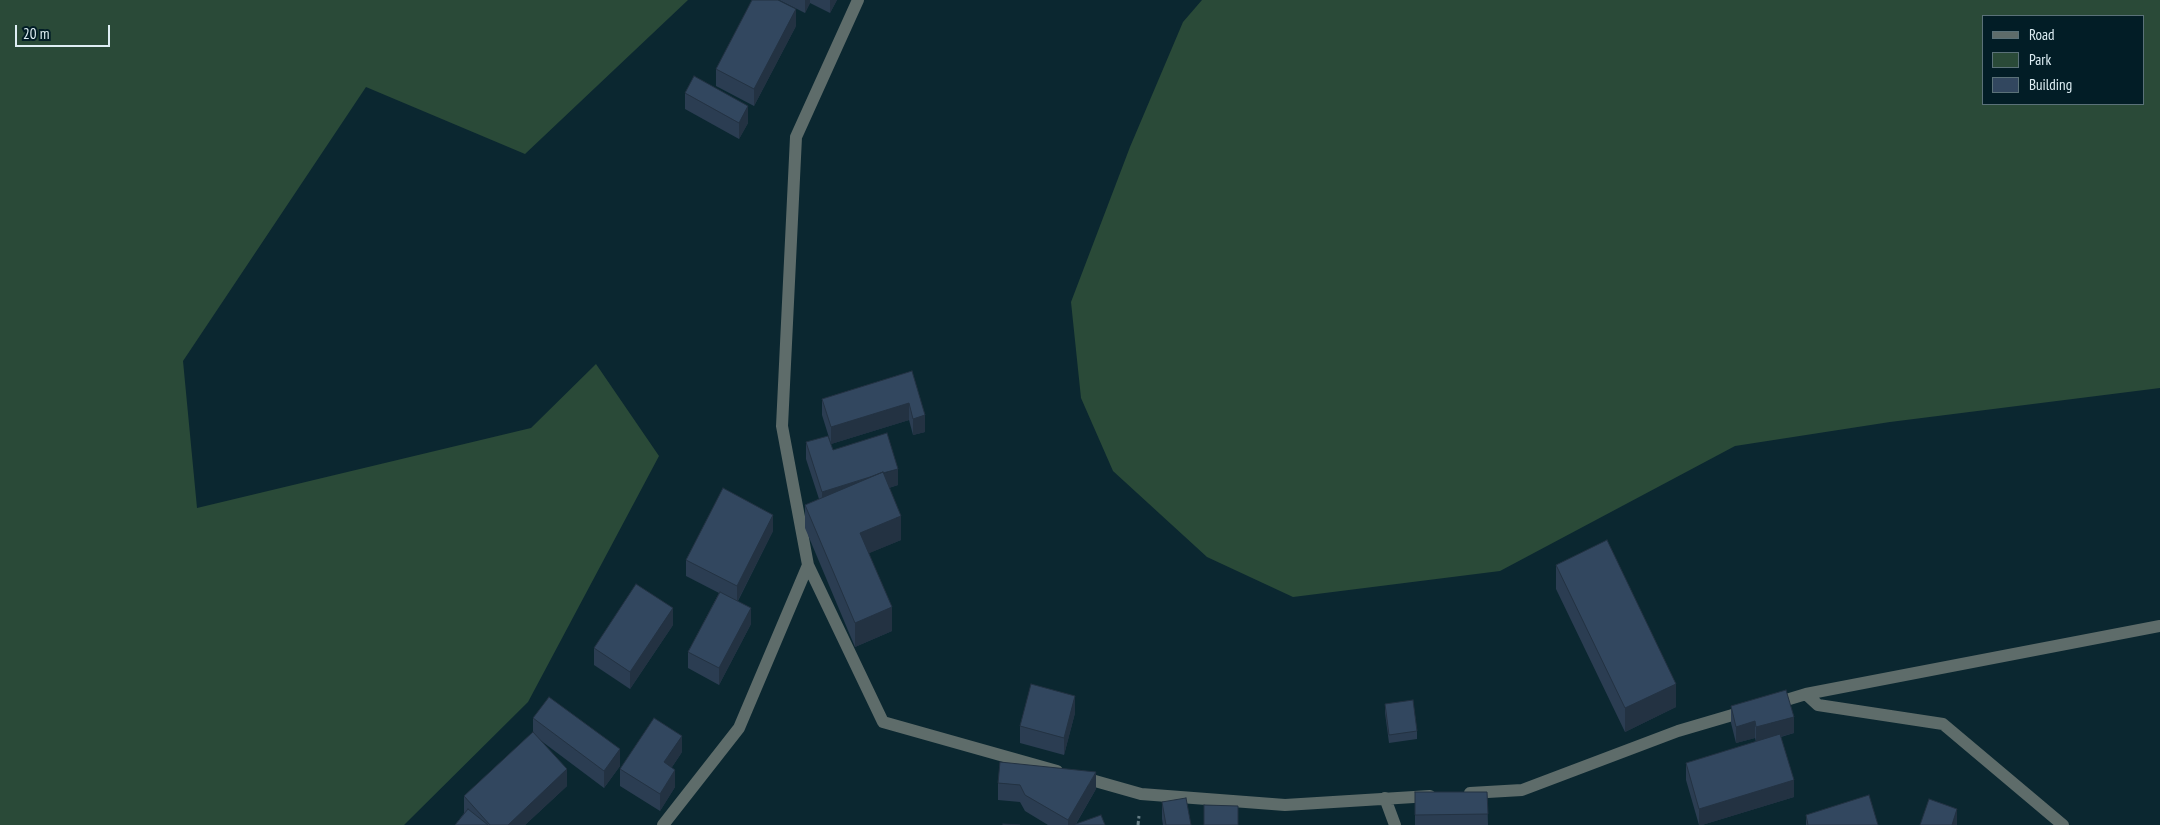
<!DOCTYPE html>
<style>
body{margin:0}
#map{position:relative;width:2160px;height:825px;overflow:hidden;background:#0b2730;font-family:"PT Sans Narrow",sans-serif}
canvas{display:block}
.legend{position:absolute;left:1982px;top:15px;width:162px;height:90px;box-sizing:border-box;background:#021d26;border:1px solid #5a7178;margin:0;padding:6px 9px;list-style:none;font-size:15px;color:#deeef4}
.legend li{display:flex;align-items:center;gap:10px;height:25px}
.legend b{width:25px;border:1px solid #5a7178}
.scale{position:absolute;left:15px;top:25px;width:95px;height:22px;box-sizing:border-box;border:2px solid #deeef4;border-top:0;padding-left:6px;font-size:15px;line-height:18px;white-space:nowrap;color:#deeef4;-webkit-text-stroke:4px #021d26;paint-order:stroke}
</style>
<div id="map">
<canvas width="2160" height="825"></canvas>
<ul class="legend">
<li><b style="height:6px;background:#5e6c6a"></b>Road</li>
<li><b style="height:14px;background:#2a4a38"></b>Park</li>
<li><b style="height:14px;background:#32475f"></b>Building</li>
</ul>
<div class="scale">20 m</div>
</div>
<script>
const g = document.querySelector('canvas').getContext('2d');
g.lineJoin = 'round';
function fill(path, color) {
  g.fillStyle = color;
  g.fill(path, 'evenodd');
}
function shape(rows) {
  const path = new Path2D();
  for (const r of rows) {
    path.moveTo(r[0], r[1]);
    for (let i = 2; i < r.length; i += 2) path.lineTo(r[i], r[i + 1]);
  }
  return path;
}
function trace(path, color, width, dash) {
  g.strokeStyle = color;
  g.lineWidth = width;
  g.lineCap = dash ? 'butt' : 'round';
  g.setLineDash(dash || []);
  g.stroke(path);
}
const green = shape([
 [0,0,688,0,525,154,366,87,183,361,197,508,531,428,596,364,659,456,528,702,404,825,0,825],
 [1202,0,2160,0,2160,388,1890,422,1735,446,1500,571,1293,597,1207,557,1113,471,1081,398,1071,302,1130,147,1183,22],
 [2144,16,2144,104,1984,104,1984,16]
]);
const path = shape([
 [1138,825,1139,816]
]);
const minor = shape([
 [858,0,796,137,782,426,808,565,883,722,1057,771],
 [1806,694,1818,705,1943,724,2063,825],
 [1773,704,1806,694,2160,626],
 [1081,777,1141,794,1285,805,1430,796],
 [1470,793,1522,790,1678,731,1746,711],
 [1385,798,1395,825],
 [663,825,739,728,808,565]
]);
const wall = shape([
 [779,0,837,0,830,13,810,3,805,13],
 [796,26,754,106,716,86,716,69],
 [685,93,748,123,739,139,685,109],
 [912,371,925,432,913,435,909,420,831,444,822,415,822,399],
 [806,442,833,450,898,485,889,488,901,540,869,553,892,631,855,647,805,528,805,505,819,499,806,459],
 [773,531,738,601,751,624,719,685,688,668,688,652,719,593,686,576,686,560],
 [1556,565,1676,707,1625,732,1556,589],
 [673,625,630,689,594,665,594,648],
 [1385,704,1417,731,1417,739,1389,743,1385,713],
 [1731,706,1794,733,1781,737,1794,797,1702,825,1699,825,1686,780,1686,763,1756,742,1755,738,1736,743,1731,723],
 [1075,713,1064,755,1020,743,1020,726],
 [533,718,620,766,604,788,540,740,567,786,525,825,455,825,464,813,464,796,533,732],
 [682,752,672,767,675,787,660,811,620,786,620,769],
 [998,783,1096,789,1076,824,1105,825,1048,825,1025,811,1020,802,998,800],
 [1415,792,1487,792,1488,825,1415,825],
 [1162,802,1191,825,1163,825,1162,819],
 [1806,815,1808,825,1806,825]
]);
const shadedWall = shape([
 [805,0,810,0,810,3,805,13],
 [830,0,837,0,830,13],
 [796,9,796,26,754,106,754,89],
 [748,106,748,123,739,139,739,123],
 [909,403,909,420,831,444,831,427],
 [925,415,925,432,913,435,913,419],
 [898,469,898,485,822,508,822,492],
 [773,515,773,531,737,602,737,586],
 [901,516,901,540,860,557,860,533],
 [892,607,892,631,855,647,855,623],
 [673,608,673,625,630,689,630,672],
 [751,608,751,624,719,685,719,668],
 [1676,684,1676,707,1625,732,1625,708],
 [1075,696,1075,713,1064,755,1064,738],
 [1794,717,1794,733,1756,743,1756,727],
 [1755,721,1755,738,1736,743,1736,727],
 [682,736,682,752,664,779,664,762],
 [620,749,620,766,604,788,604,771],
 [567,769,567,786,525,825,508,825],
 [675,770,675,787,660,811,660,794],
 [1096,772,1096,789,1075,825,1068,825,1068,820],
 [1794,780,1794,797,1702,825,1699,825,1699,809],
 [1957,809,1957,825,1952,825]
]);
const building = shape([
 [752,0,778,0,796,9,754,89,716,69,752,0],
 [694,76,748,106,739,123,685,93,694,76],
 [912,371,925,415,913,419,909,403,831,427,822,399,912,371],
 [887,433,898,469,883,473,883,472,870,477,822,492,806,442,828,436,833,450,887,433],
 [883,472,901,516,860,533,892,607,855,623,805,505,883,472],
 [723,488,773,515,737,586,686,560,723,488],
 [1607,540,1676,684,1625,708,1556,565,1607,540],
 [636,584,673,608,630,672,594,648,636,584],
 [720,592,751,608,719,668,688,652,720,592],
 [1031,684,1075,696,1064,738,1020,726,1031,684],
 [1786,690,1794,717,1756,727,1755,721,1736,727,1731,706,1786,690],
 [549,697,620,749,604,771,533,718,549,697],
 [1413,700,1417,731,1389,735,1385,704,1413,700],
 [654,718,682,736,664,762,675,770,660,794,620,769,654,718],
 [533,732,567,769,508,825,490,825,464,796,533,732],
 [1780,734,1794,780,1699,809,1686,763,1780,734],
 [1000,762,1096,772,1068,820,1025,795,1020,785,998,783,1000,762],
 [1415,792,1487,792,1488,814,1415,815,1415,792],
 [1869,795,1878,825,1808,825,1806,815,1869,795],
 [1186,798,1191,825,1166,825,1162,802,1186,798],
 [1929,799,1957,809,1952,825,1920,825,1929,799],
 [1204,805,1238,806,1238,825,1204,825,1204,805],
 [468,809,488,825,455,825,468,809],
 [1101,815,1105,825,1073,825,1101,815],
 [1003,824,1020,825,1003,825,1003,824]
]);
fill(green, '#2a4a38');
trace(path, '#677e86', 3, [4, 2.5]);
trace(minor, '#5e6c6a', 12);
fill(wall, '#2b3d52');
fill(shadedWall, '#233242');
fill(building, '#32475f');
trace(building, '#233242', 1);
</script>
